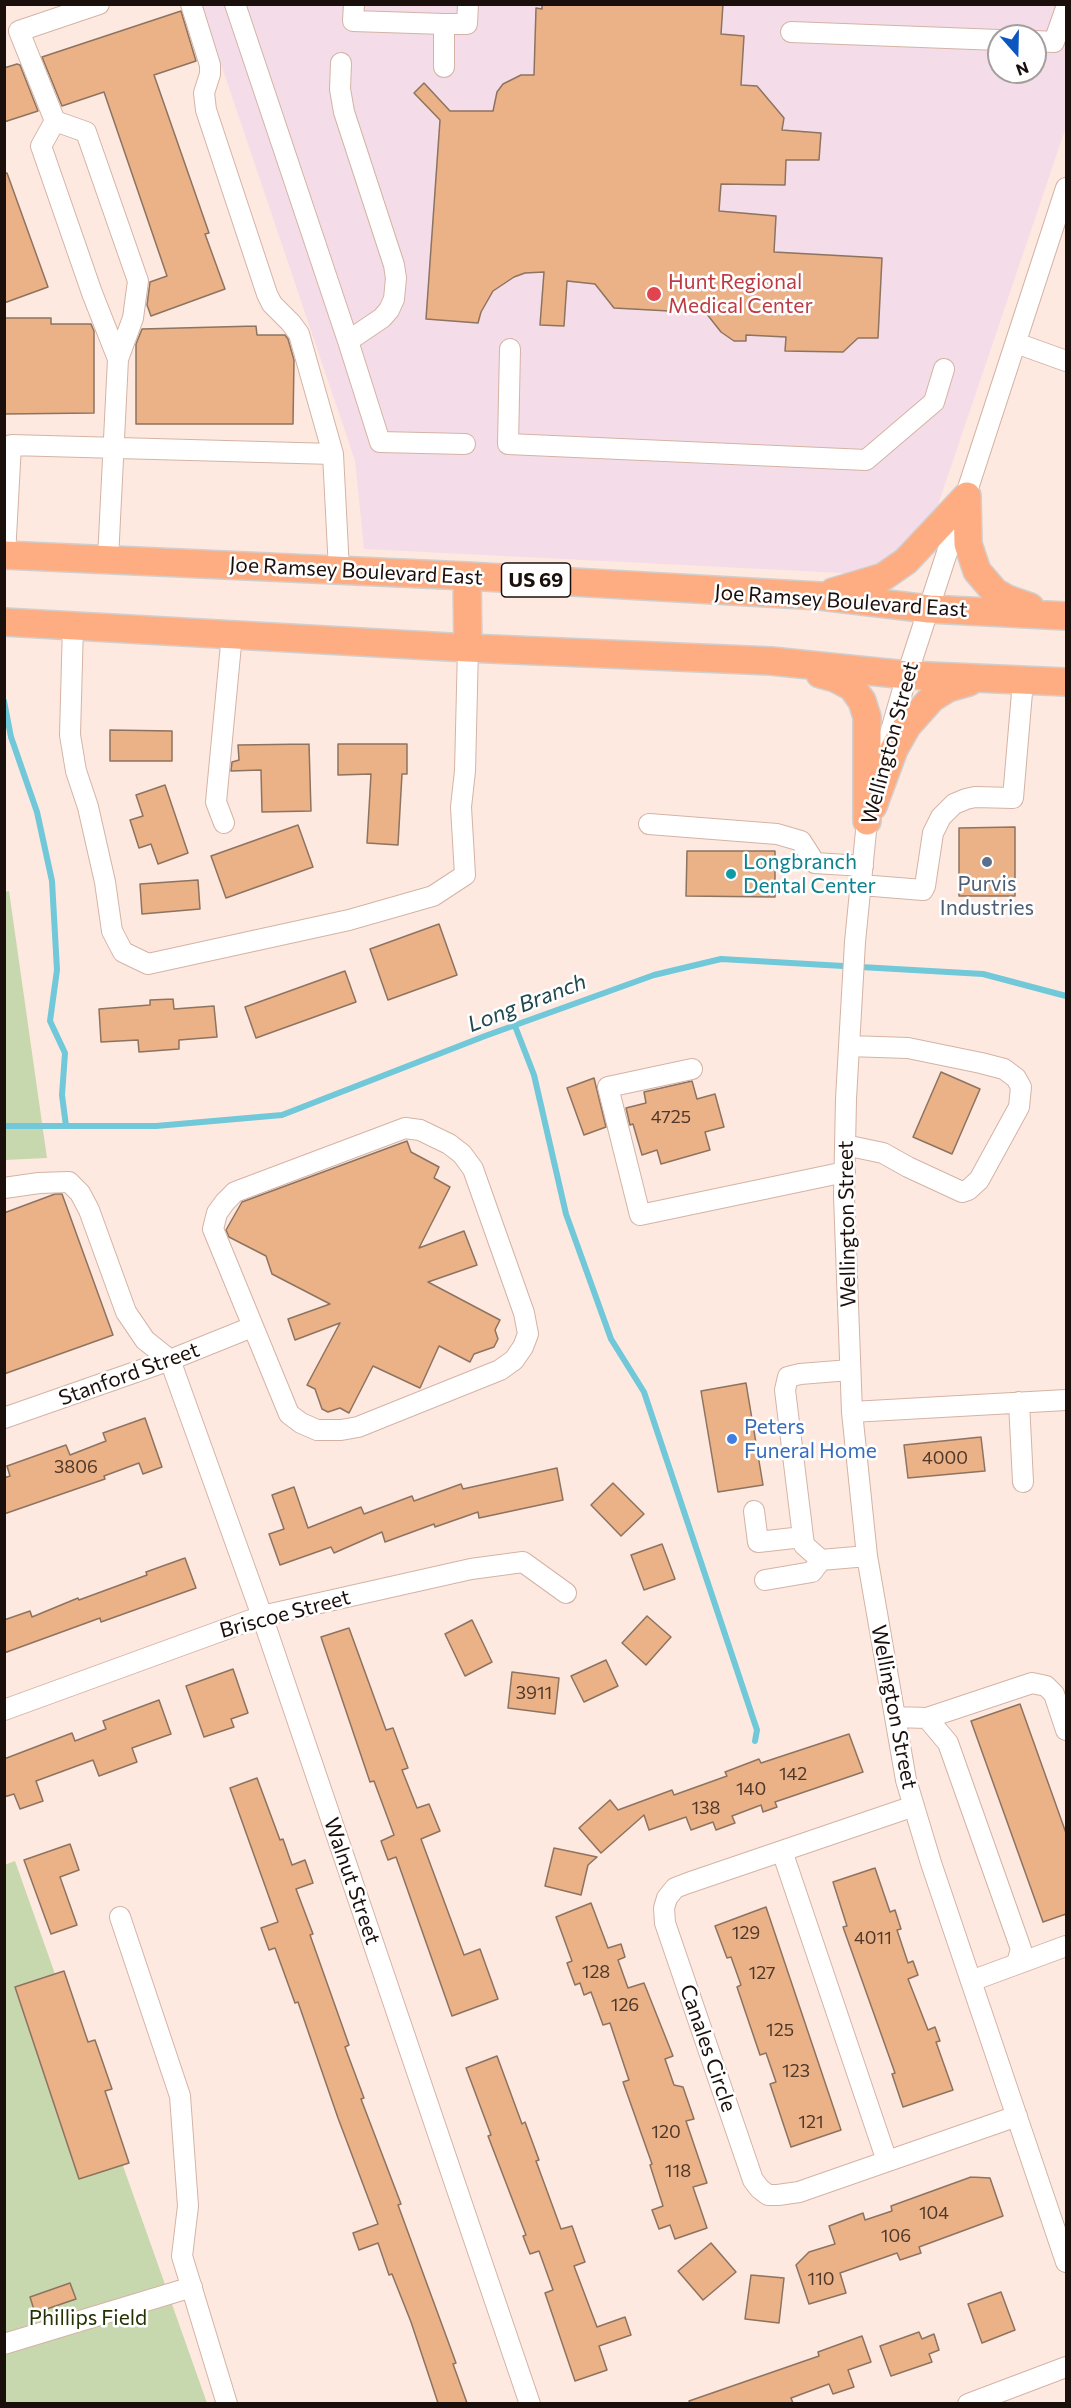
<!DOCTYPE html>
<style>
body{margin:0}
#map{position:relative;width:1071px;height:2408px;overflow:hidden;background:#fee9e0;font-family:Commissioner,sans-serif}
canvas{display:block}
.frame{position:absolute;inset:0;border:6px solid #1b0f0b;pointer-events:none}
.north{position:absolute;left:987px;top:24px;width:60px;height:60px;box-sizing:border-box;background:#fff;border:2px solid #a49f9d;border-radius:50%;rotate:160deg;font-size:16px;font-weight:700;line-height:24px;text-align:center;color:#1b0f0b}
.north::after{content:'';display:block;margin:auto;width:21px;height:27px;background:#0c56c0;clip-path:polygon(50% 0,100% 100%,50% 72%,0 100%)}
</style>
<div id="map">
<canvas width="1071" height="2408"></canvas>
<div class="frame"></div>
<div class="north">N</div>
</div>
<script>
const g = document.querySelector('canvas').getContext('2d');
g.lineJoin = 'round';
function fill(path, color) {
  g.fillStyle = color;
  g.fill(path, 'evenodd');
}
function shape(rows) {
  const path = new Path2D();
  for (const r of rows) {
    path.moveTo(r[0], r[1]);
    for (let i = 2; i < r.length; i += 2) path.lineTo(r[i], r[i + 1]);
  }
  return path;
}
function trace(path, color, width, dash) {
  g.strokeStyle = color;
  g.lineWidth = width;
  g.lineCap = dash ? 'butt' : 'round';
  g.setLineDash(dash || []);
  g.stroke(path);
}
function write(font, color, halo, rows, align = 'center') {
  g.font = font + ' Commissioner,sans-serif';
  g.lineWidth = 5;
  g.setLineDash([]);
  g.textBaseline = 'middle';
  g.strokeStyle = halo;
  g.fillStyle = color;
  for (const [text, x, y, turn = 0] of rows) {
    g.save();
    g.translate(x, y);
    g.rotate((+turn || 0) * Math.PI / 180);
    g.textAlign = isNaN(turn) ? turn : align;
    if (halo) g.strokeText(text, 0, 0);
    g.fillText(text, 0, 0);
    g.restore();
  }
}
const medical = shape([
 [201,5,1066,5,1066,127,937,508,929,524,916,542,862,574,364,549,355,461],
 [999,36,1035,36,1035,72,999,72]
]);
const green = shape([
 [9,891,47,1158,5,1160,4,892],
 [15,1861,207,2403,5,2403,4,1865]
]);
const stream = shape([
 [4,701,11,737,37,812,52,881,57,970,50,1021,65,1053,62,1095,66,1126],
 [515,1026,534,1075,566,1214,611,1339,644,1392,757,1730,755,1741],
 [4,1126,156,1126,282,1115,485,1036,654,975,721,959,983,974,1066,996]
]);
const building = shape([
 [542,4,723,4,721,34,744,36,741,85,757,86,784,118,782,130,821,133,819,160,786,160,785,185,721,184,719,211,776,216,774,252,882,258,878,338,858,338,843,352,785,351,786,337,746,335,746,341,734,341,721,332,706,313,614,308,595,284,567,281,564,326,540,325,544,272,525,273,514,277,493,291,481,312,478,323,426,319,440,120,414,93,424,83,450,111,493,111,497,92,503,84,521,75,534,75,536,8,542,9,542,4],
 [181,11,196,61,154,75,209,233,205,234,225,289,151,316,147,305,150,282,167,276,104,92,62,106,42,57,181,11],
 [17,64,20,65,38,111,4,122,4,68,17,64],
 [4,173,7,173,48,287,4,303,4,173],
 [4,318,51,318,51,324,91,324,94,331,94,413,4,414,4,318],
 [256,326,257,335,285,335,288,339,294,360,293,424,136,424,136,344,142,329,256,326],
 [110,730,172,731,172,761,110,761,110,730],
 [309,744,311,811,262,812,261,770,231,771,232,762,239,760,238,745,309,744],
 [338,744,407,744,407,774,402,774,398,845,367,843,371,774,338,775,338,744],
 [165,785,188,853,158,864,151,844,139,848,130,820,143,816,136,795,165,785],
 [298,825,313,867,226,898,211,856,298,825],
 [1015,827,1015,896,959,896,959,828,1015,827],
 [687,851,775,851,775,897,686,896,687,851],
 [198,880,200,909,142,914,140,884,198,880],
 [439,924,457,975,388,1000,370,949,439,924],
 [345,971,356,1002,256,1038,245,1007,345,971],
 [173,999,174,1009,214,1006,217,1037,179,1040,179,1049,139,1052,138,1040,101,1042,99,1009,150,1005,150,1000,173,999],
 [941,1072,980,1089,952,1154,913,1137,941,1072],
 [594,1078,606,1127,584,1135,567,1088,594,1078],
 [692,1081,697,1099,715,1094,724,1127,705,1132,710,1150,661,1164,657,1150,642,1155,633,1124,630,1125,626,1108,646,1103,644,1092,692,1081],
 [407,1141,411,1152,439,1167,434,1178,450,1187,419,1248,464,1231,477,1265,428,1282,500,1320,495,1330,498,1339,494,1347,474,1354,470,1362,439,1346,420,1388,373,1366,349,1413,340,1408,328,1412,322,1409,315,1389,307,1385,340,1323,295,1340,288,1319,330,1304,272,1274,266,1256,229,1237,226,1230,242,1202,407,1141],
 [55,1194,62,1194,113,1335,4,1374,4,1213,55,1194],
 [746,1383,763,1485,718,1492,701,1391,746,1383],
 [145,1418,162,1467,143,1474,139,1463,104,1476,105,1479,4,1514,4,1478,10,1476,7,1466,66,1445,70,1455,106,1441,103,1433,145,1418],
 [981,1437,985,1471,908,1478,904,1445,981,1437],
 [557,1468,563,1500,479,1518,478,1512,435,1527,434,1524,385,1542,382,1532,334,1553,331,1547,280,1565,269,1534,284,1529,272,1495,294,1487,308,1528,361,1507,364,1514,412,1496,414,1501,461,1484,463,1489,557,1468],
 [613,1483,644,1514,621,1536,591,1505,613,1483],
 [662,1544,675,1579,644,1590,631,1555,662,1544],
 [185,1558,196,1588,101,1622,100,1618,4,1653,4,1620,30,1611,32,1617,78,1598,79,1600,147,1575,146,1572,185,1558],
 [647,1616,671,1637,646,1665,622,1643,647,1616],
 [472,1620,492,1662,465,1676,445,1634,472,1620],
 [349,1628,386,1730,393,1728,408,1768,402,1770,417,1808,429,1804,440,1831,421,1839,464,1955,480,1949,498,1999,452,2016,396,1857,388,1860,381,1841,394,1835,374,1781,370,1782,321,1637,349,1628],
 [606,1660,618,1686,584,1702,571,1676,606,1660],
 [233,1669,248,1713,231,1719,234,1727,204,1737,186,1686,233,1669],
 [512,1672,559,1678,555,1714,508,1708,512,1672],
 [159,1700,171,1734,132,1748,137,1762,99,1776,93,1760,36,1781,43,1801,20,1809,14,1794,4,1797,4,1759,72,1733,75,1741,106,1729,103,1721,159,1700],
 [1020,1704,1066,1833,1066,1914,1043,1922,971,1721,1020,1704],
 [849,1734,863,1772,775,1802,777,1807,763,1812,761,1805,732,1816,735,1823,716,1830,713,1822,691,1830,686,1817,649,1830,644,1815,601,1853,579,1828,610,1800,618,1810,672,1790,674,1795,727,1776,725,1772,759,1759,761,1763,849,1734],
 [257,1778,280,1840,283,1839,292,1865,305,1860,313,1883,296,1889,313,1934,310,1935,349,2045,345,2047,364,2098,361,2099,401,2204,398,2205,456,2363,453,2364,467,2403,438,2403,411,2322,392,2274,389,2275,378,2243,359,2250,353,2233,378,2224,338,2118,298,2002,295,2003,275,1948,269,1950,261,1928,278,1922,230,1788,257,1778],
 [70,1844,79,1870,60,1877,77,1925,51,1934,24,1860,70,1844],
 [554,1848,597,1857,588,1865,581,1895,545,1886,554,1848],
 [875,1868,890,1912,895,1910,901,1929,897,1930,908,1963,913,1961,918,1975,908,1979,928,2030,935,2027,940,2041,936,2042,953,2090,903,2107,892,2074,895,2073,843,1927,847,1926,833,1882,875,1868],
 [591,1903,608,1948,621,1944,625,1957,618,1960,628,1988,644,1983,673,2056,665,2059,674,2085,683,2087,694,2119,686,2121,707,2183,693,2187,707,2228,675,2239,670,2225,659,2229,652,2210,663,2206,650,2165,652,2164,623,2082,629,2080,610,2023,603,2025,591,1992,584,1995,580,1983,575,1985,567,1963,572,1961,556,1917,591,1903],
 [766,1907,841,2130,791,2147,770,2084,776,2082,766,2053,760,2055,737,1987,741,1985,731,1957,727,1958,715,1926,766,1907],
 [64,1971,88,2042,95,2040,112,2089,105,2091,129,2163,79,2179,15,1987,64,1971],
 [497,2056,522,2124,525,2122,539,2160,536,2161,561,2229,572,2226,585,2262,574,2266,597,2327,625,2317,631,2335,599,2346,607,2370,575,2381,545,2293,553,2290,539,2251,530,2254,523,2236,526,2235,488,2136,491,2135,466,2068,497,2056],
 [971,2177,990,2178,1003,2216,919,2247,921,2253,900,2260,897,2253,840,2273,846,2293,809,2304,796,2265,809,2252,835,2244,829,2226,863,2213,865,2220,892,2211,891,2206,971,2177],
 [711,2243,736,2272,703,2300,678,2271,711,2243],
 [751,2275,784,2278,779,2323,745,2319,751,2275],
 [70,2283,76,2299,35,2313,30,2297,70,2283],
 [1001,2292,1015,2330,982,2343,968,2304,1001,2292],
 [919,2332,922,2339,934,2334,939,2350,929,2354,932,2362,891,2376,880,2346,919,2332],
 [862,2336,871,2362,848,2370,854,2387,833,2394,829,2384,791,2398,793,2403,690,2403,689,2401,819,2356,818,2352,862,2336]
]);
const minor = shape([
 [191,4,210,65,210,74,204,93,206,110,267,294,272,304,291,323,299,334,333,454],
 [235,4,348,341,382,318,389,310,394,299,396,278,394,265,344,112,340,89,341,63],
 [354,4,353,21,444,24,444,67],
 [444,24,467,24,468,4],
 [791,32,999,40],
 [1035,41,1054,42,1066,8],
 [55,121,19,31,99,4],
 [348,341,380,442,465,444],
 [1016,343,1066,361],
 [510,349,508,444,866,460,934,402,944,369],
 [5,555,11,445,333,454,339,570],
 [108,559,118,359,92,293,41,146,55,121,86,132,138,281,133,318,118,359],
 [73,625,70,735,76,771,88,807,105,882,112,931,123,952,148,964,349,920,433,896,465,875,461,807,465,771,468,648],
 [886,748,907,675,1066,188],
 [871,808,867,821,855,942,846,1099,844,1196,852,1412,867,1556,906,1780,931,1863,1066,2262],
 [224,823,216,802,232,634],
 [649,824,777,834,801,841,815,863,863,866],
 [861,885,923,890,925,886,933,833,941,817,954,804,966,799,975,797,1013,798,1023,681],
 [692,1069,608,1087,640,1215,845,1172],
 [405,1128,420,1130,449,1144,462,1154,473,1169,524,1313,528,1334,523,1347,514,1360,500,1370,358,1427,341,1430,317,1430,301,1423,289,1414,213,1229,217,1213,225,1202,235,1192,405,1128],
 [845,1145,883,1153,908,1167,962,1192,968,1190,979,1180,1019,1107,1021,1087,1016,1078,1004,1069,981,1063,908,1048,849,1046],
 [4,1188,39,1183,69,1182,80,1193,89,1210,126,1312,145,1340,170,1360,262,1616,530,2404],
 [850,1370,800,1374,788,1377,785,1390,804,1545,821,1560,867,1556],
 [1019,1402,1023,1482],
 [852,1412,1066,1400],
 [4,1418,170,1360,252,1327],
 [754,1511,758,1542,803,1537],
 [765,1580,812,1572,821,1560],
 [4,1710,262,1616,471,1569,523,1562,566,1593],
 [895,1717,927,1718,1032,1683,1046,1686,1054,1694,1066,1730],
 [927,1718,948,1743,1021,1949,1017,1963],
 [914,1806,688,1883,675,1888,667,1898,664,1908,665,1923,753,2180,760,2189,768,2195,778,2195,799,2192,1017,2116],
 [782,1851,887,2161],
 [120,1917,180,2096,188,2206,182,2256,227,2404],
 [971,1981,1066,1946],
 [4,2344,192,2287],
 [968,2404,1066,2367]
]);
const highway = shape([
 [967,496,968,544,977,571,995,592,1007,599,1030,607],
 [4,555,467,576,820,596,929,609,1066,616],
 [467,576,468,648],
 [833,592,883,577,906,561,967,496],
 [4,622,468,648,771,661,907,675,1066,682],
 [820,674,835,678,852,687,862,701,867,717,867,821],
 [873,806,894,749,907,726,932,698,948,688,969,682]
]);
const markers = [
 [654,294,8,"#e0444e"],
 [987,862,6,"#5c6f8a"],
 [731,874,6,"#0f9aa8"],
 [732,1439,6,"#3f7fe0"]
];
const numberNames = [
 ["4725",671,1117],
 ["4000",945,1458],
 ["3806",76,1467],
 ["3911",534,1693],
 ["142",793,1774],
 ["140",751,1789],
 ["138",706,1808],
 ["129",746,1933],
 ["4011",873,1938],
 ["128",596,1972],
 ["127",762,1973],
 ["126",625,2005],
 ["125",780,2030],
 ["123",796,2071],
 ["121",811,2122],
 ["120",666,2132],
 ["118",678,2171],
 ["104",934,2213],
 ["106",896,2236],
 ["110",821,2279]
];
const shields = [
 [536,580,69]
];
const shieldNames = [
 ["US 69",536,580]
];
const healthNames = [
 ["Hunt Regional",668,282],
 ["Medical Center",668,306]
];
const streetNames = [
 ["Joe Ramsey Boulevard East",356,571,3],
 ["Joe Ramsey Boulevard East",841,601,4],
 ["Wellington Street",890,743,-75],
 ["Wellington Street",847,1224,-91],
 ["Stanford Street",129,1374,-20],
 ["Briscoe Street",285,1614,-15],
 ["Wellington Street",894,1707,79],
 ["Walnut Street",352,1881,71],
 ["Canales Circle",708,2048,71]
];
const cultureNames = [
 ["Longbranch",743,862],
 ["Dental Center",743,886]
];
const serviceNames = [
 ["Purvis",987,884],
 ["Industries",987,908]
];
const shopNames = [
 ["Peters",744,1427],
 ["Funeral Home",744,1451]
];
const parkNames = [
 ["Phillips Field",88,2318]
];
const waterNames = [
 ["Long Branch",527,1003,-21]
];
fill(medical, '#f4dde8');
fill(green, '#c8d8ae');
trace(stream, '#70c8d9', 6);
fill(building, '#ebb187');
trace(building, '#8d7360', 1.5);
trace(minor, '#d4b3a5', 22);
trace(highway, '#d1cfce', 30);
trace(minor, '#fff', 20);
trace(highway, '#fead83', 27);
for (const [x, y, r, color] of markers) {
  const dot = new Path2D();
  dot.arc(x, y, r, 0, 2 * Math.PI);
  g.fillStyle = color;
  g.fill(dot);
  trace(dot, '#fff', 2);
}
write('18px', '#4f382a', null, numberNames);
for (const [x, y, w] of shields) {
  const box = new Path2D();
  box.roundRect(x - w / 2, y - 17, w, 34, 4.5);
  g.fillStyle = '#fff';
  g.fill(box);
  trace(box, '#1b0f0b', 1.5);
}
write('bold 20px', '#1b0f0b', null, shieldNames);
write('21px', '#be3a42', '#fff', healthNames, 'left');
write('21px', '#1b0f0b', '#fff', streetNames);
write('21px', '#0d838f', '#fff', cultureNames, 'left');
write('21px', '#4e5e75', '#fff', serviceNames);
write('21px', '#366cbe', '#fff', shopNames, 'left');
write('21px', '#243202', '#fff', parkNames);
write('italic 22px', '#1e474f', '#fff', waterNames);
</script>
